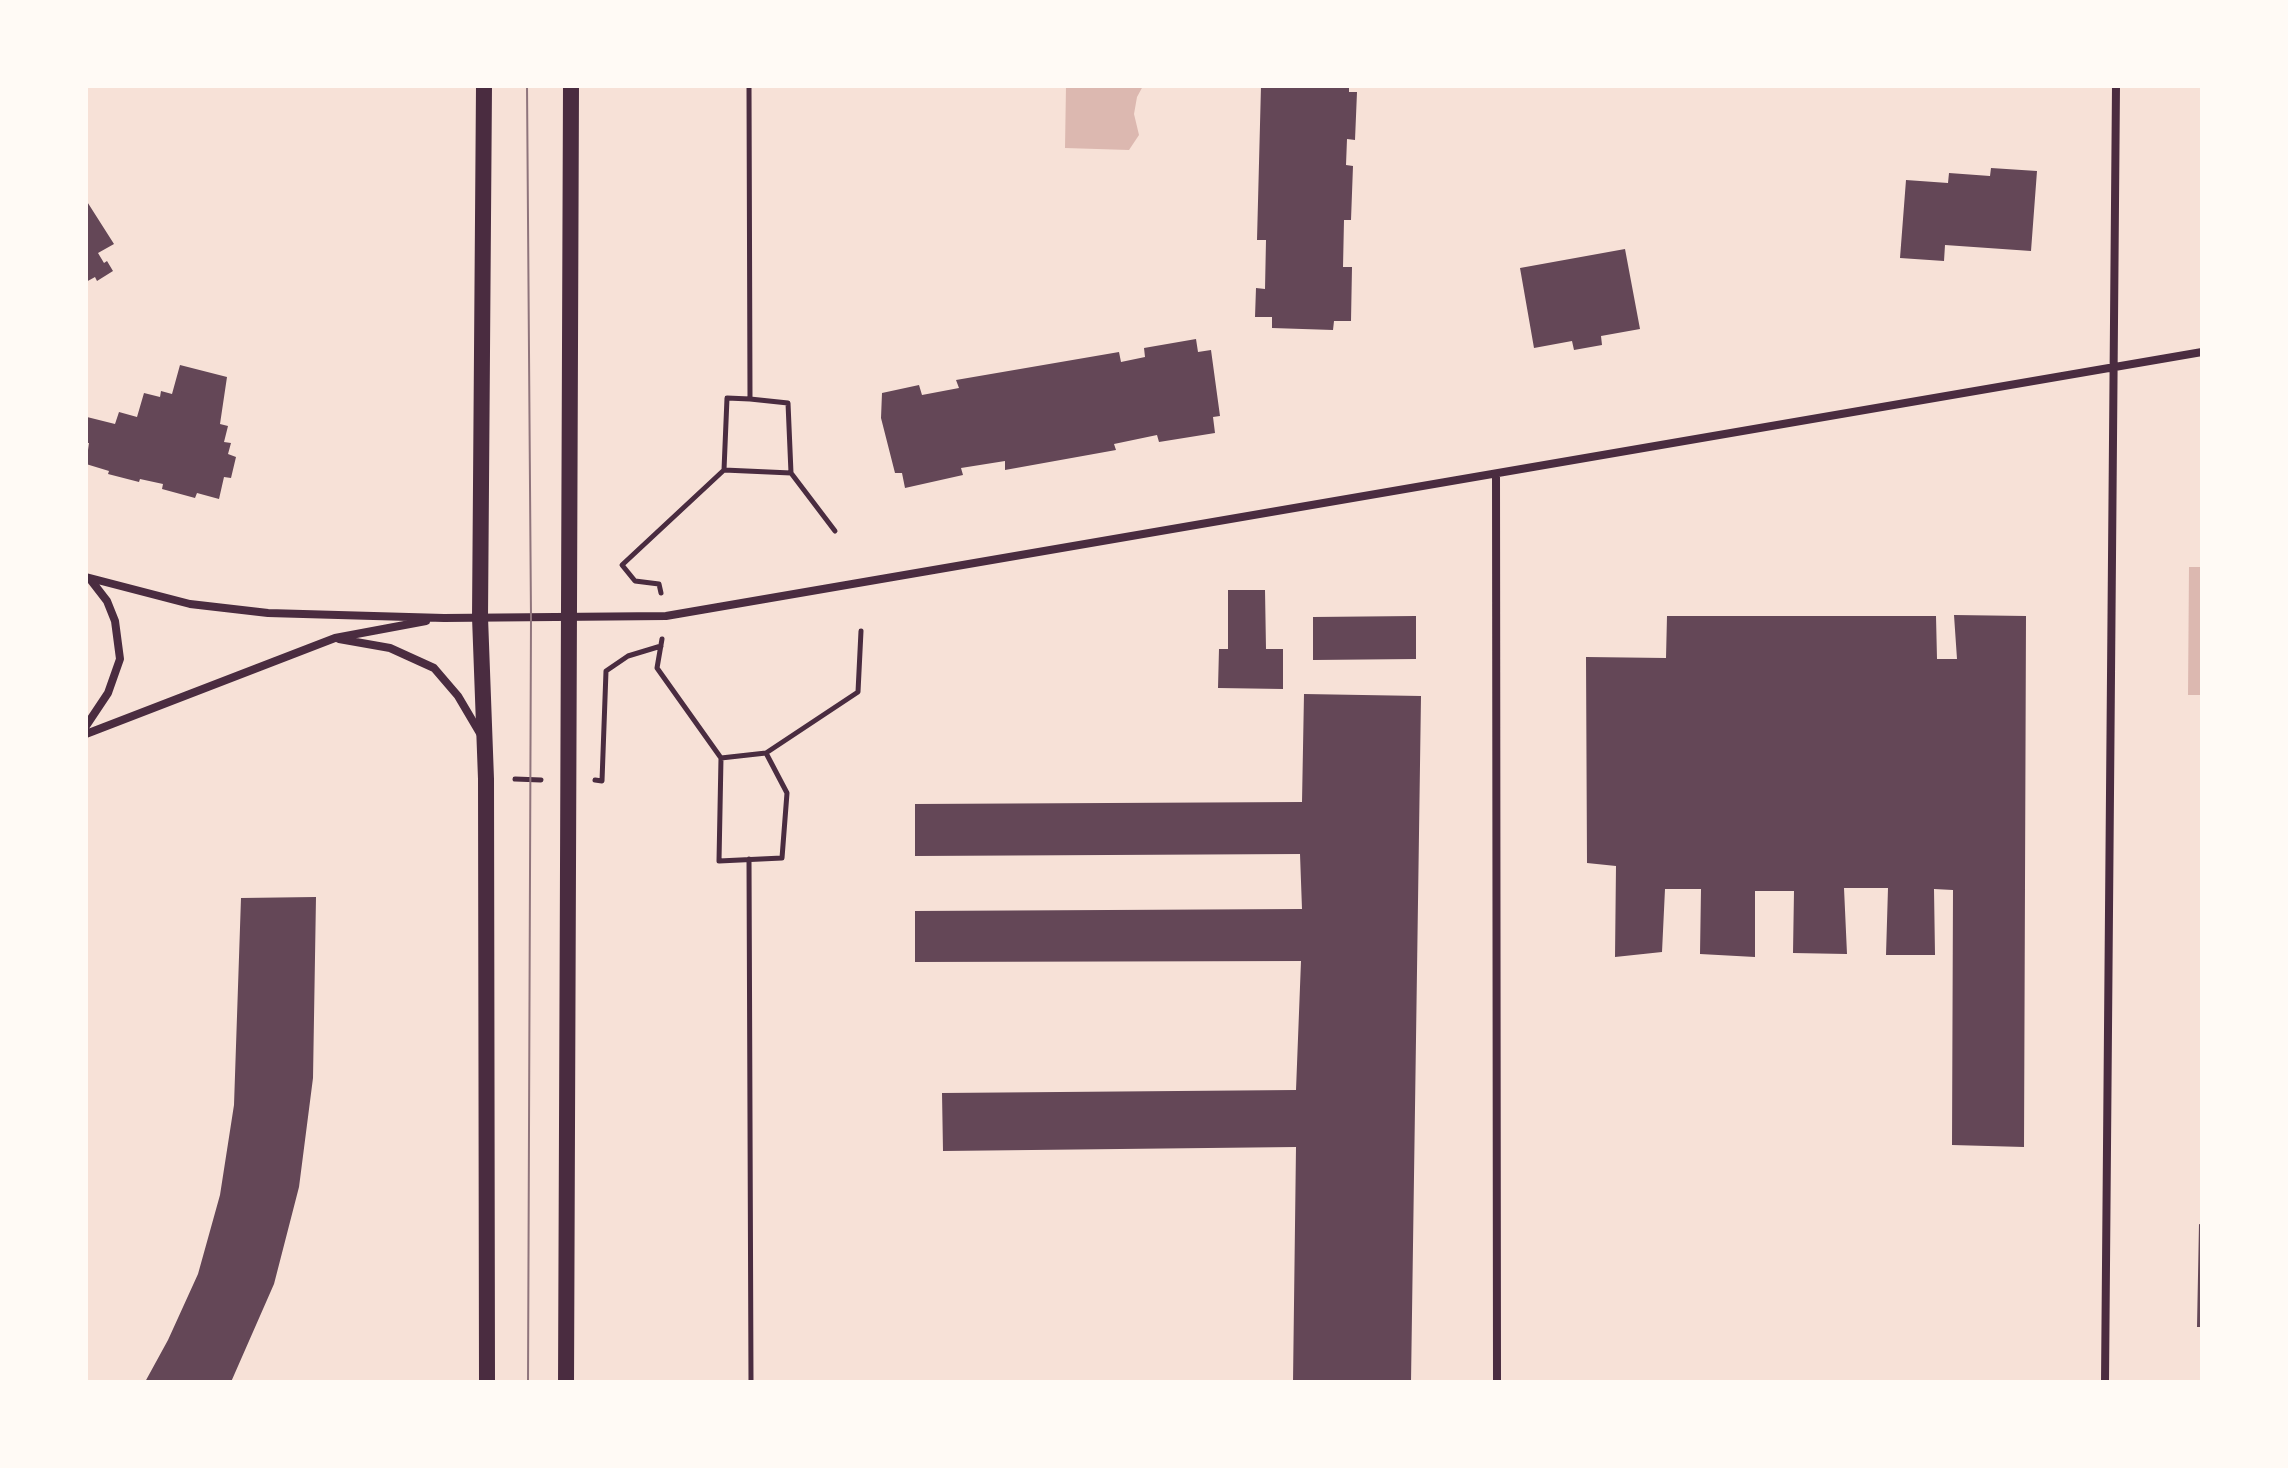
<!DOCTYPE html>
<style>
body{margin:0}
#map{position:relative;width:2288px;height:1468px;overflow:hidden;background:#f7e1d7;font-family:Figtree,sans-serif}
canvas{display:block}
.frame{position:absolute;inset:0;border:88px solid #fffaf5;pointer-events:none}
</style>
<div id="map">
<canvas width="2288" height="1468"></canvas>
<div class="frame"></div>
</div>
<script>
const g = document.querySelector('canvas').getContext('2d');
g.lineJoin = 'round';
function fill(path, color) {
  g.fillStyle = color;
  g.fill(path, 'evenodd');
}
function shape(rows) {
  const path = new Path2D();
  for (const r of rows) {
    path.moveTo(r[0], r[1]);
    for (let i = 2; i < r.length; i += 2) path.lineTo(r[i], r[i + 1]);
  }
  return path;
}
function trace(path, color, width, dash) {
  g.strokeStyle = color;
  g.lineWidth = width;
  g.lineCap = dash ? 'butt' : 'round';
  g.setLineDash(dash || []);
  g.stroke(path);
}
const water = shape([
 [1066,86,1143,86,1137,97,1134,114,1139,135,1129,150,1065,148],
 [2189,567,2202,567,2202,695,2188,695]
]);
const building = shape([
 [1261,86,1349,86,1349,92,1357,92,1355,140,1347,139,1346,165,1353,166,1351,220,1344,220,1343,267,1352,267,1351,321,1334,321,1333,330,1272,328,1272,317,1255,317,1256,288,1265,289,1266,240,1257,240],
 [1991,168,2037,171,2031,251,1945,245,1944,261,1900,258,1906,180,1948,183,1949,173,1990,176],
 [86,200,114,244,98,253,104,263,107,261,113,271,97,281,95,277,86,282],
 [1625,249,1640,329,1601,336,1602,345,1574,350,1572,341,1534,348,1520,268],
 [1196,339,1198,352,1211,350,1220,416,1213,417,1215,433,1159,442,1157,435,1114,444,1116,450,1005,470,1005,461,961,468,963,475,905,488,902,473,895,473,881,418,882,393,919,385,922,395,959,388,956,380,1119,352,1121,362,1145,357,1144,348],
 [180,365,227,377,220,424,228,426,224,442,231,443,228,454,236,457,231,478,224,477,219,499,197,493,195,498,162,489,163,484,140,479,139,482,108,474,109,471,86,464,89,443,86,443,87,417,115,424,119,412,137,417,144,393,160,397,161,391,172,394],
 [1228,590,1265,590,1266,649,1283,649,1283,689,1218,688,1219,649,1228,649],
 [1954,615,2026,616,2024,1147,1952,1145,1953,890,1934,889,1935,955,1886,955,1888,888,1844,888,1847,954,1793,953,1794,891,1755,891,1755,957,1700,954,1701,889,1665,889,1662,952,1615,957,1616,866,1587,863,1586,657,1666,658,1667,616,1936,616,1937,659,1957,659],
 [1416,616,1416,659,1313,660,1313,617],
 [1304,694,1421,696,1411,1382,1293,1382,1296,1147,943,1151,942,1093,1296,1090,1301,961,915,962,915,911,1302,909,1300,854,915,856,915,804,1302,802],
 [316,897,313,1078,299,1187,274,1284,231,1382,145,1382,168,1340,198,1274,220,1195,234,1105,241,898],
 [2199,1224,2202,1225,2202,1327,2197,1327]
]);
const path = shape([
 [724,470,791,473,788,403,750,399],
 [791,473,835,531],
 [661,593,659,584,635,581,622,565,724,470,727,398,750,399,749,86],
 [662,639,657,668,721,758,719,861,782,858,787,793,766,753,721,758],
 [766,753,858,692,861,631],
 [515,779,541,780],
 [595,780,602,781,606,671,628,656,661,646],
 [749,859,751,1382]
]);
const minor = shape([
 [1496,474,1497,1382],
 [86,577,190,604,268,613,444,618,666,616,2202,352],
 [339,639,390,648,434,668,458,696,481,735],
 [86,726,108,693,120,659,115,621,107,601,90,579],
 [86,734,335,638,426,621],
 [2105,1382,2116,86]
]);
const secondary = shape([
 [484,86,480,617,486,779,487,1382],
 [566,1382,571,86]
]);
const tram = shape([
 [527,86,531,618,528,1382]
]);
fill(water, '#dcb8b0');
fill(building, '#644757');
trace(path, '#4a2c40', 5);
trace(minor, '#4a2c40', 8);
trace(secondary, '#4a2c40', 16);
trace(tram, '#8f747c', 2);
</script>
